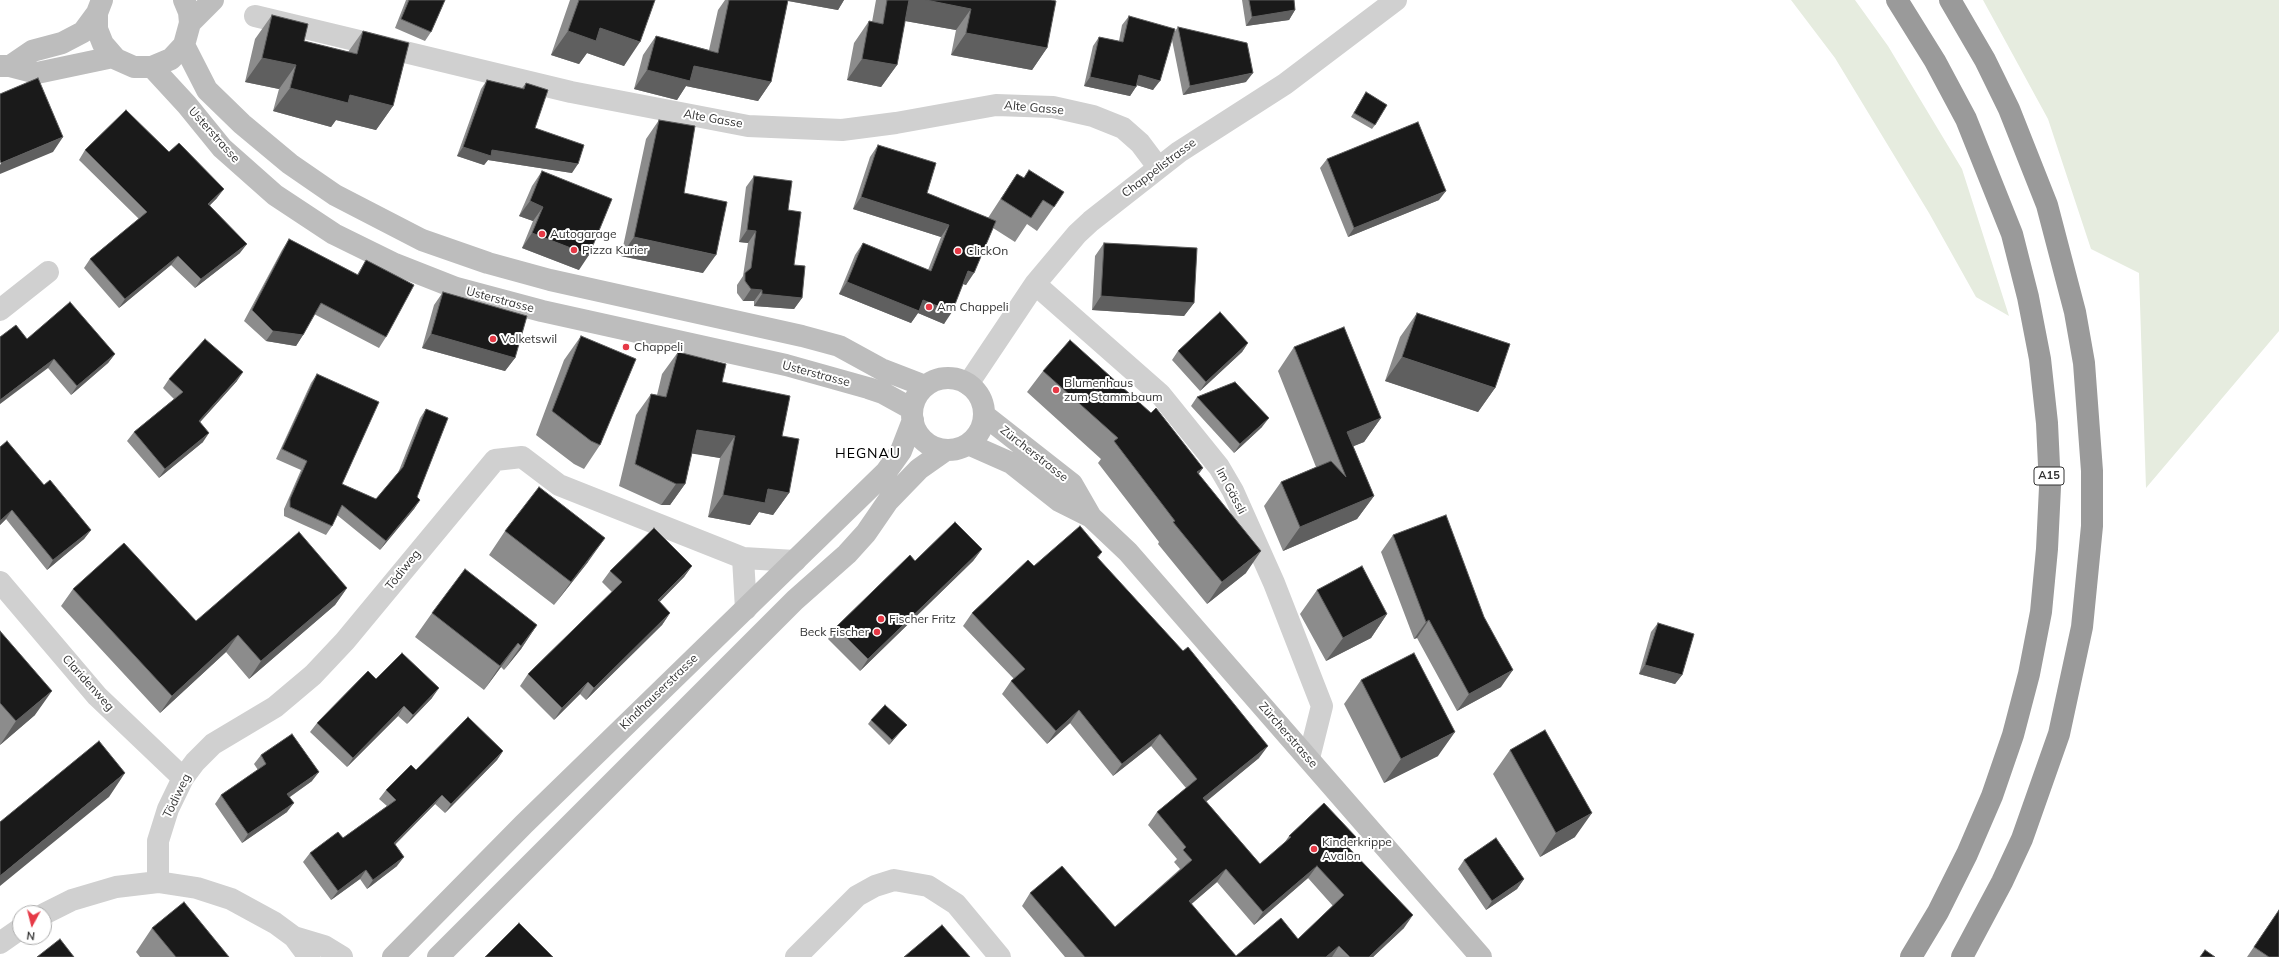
<!DOCTYPE html>
<meta charset="utf-8">
<style>
body{margin:0}
#map{position:relative;width:2279px;height:957px;overflow:hidden;background:#fff;font-family:Mulish,sans-serif}
canvas{display:block}
.north{position:absolute;left:12px;top:905px;width:40px;height:40px;box-sizing:border-box;background:#fff;border:1px solid #adadad;border-radius:50%;rotate:187deg;font-size:11px;font-weight:700;line-height:16px;text-align:center;color:#333}
.north::after{content:'';display:block;margin:auto;width:14px;height:18px;background:#e63946;clip-path:polygon(50% 0,100% 100%,50% 72%,0 100%)}
</style>
<div id="map">
<canvas width="2279" height="957"></canvas>
<div class="north">N</div>
</div>
<script>
const g = document.querySelector('canvas').getContext('2d');
g.lineJoin = 'round';
function fill(path, color) {
  g.fillStyle = color;
  g.fill(path, 'evenodd');
}
function shape(rows) {
  const path = new Path2D();
  for (const r of rows) {
    if (r.length === 3) {
      path.moveTo(r[0] + r[2], r[1]);
      path.arc(r[0], r[1], r[2], 0, 2 * Math.PI);
      continue;
    }
    path.moveTo(r[0], r[1]);
    for (let i = 2; i < r.length; i += 2) path.lineTo(r[i], r[i + 1]);
  }
  return path;
}
function trace(path, color, width, dash) {
  g.strokeStyle = color;
  g.lineWidth = width;
  g.lineCap = dash ? 'butt' : 'round';
  g.setLineDash(dash || []);
  g.stroke(path);
}
function write(font, color, halo, rows, align = 'center') {
  g.font = font + ' Mulish,sans-serif';
  g.lineWidth = 4;
  g.setLineDash([]);
  g.textBaseline = 'middle';
  g.strokeStyle = halo;
  g.fillStyle = color;
  for (const [text, x, y, turn = 0] of rows) {
    g.save();
    g.translate(x, y);
    g.rotate((+turn || 0) * Math.PI / 180);
    g.textAlign = isNaN(turn) ? turn : align;
    if (halo) g.strokeText(text, 0, 0);
    g.fillText(text, 0, 0);
    g.restore();
  }
}
const green = shape([
 [1791,0,1855,0,1888,46,1962,169,2009,316,1976,297,1929,213,1835,58],
 [1983,0,2279,0,2279,331,2146,488,2139,273,2091,249,2048,119]
]);
const street = shape([
 [255,16,571,92,748,126,842,130,896,123,996,105,1053,107,1093,116,1123,128,1140,143,1158,167],
 [1035,284,1160,394,1219,467,1233,491,1274,583,1322,706,1309,758],
 [0,310,48,272],
 [968,384,1035,284,1077,234,1091,221,1179,152,1285,84,1396,0],
 [743,558,746,609],
 [0,582,97,696,183,778],
 [158,882,158,841,168,809,183,778,195,762,213,744,275,707,313,675,345,641,495,460,522,457,559,485,743,558,795,561],
 [44,914,72,900,116,887,158,882,197,888,231,899,275,923,294,937,309,957],
 [294,937,324,946,342,957],
 [0,943,20,929],
 [796,957,857,896,875,886,894,880,928,886,956,904,1000,957]
]);
const secondary = shape([
 [102,0,97,13,97,29,103,44,116,59,134,67,152,67,171,59,184,45,190,23,189,12,184,0],
 [190,23,213,0],
 [184,45,207,90,242,124,290,164,335,195,422,240,488,263,550,280,802,336,839,346,881,369,925,386],
 [0,66,10,66,37,73,113,57],
 [10,66,32,51,62,43,83,32,97,13],
 [152,67,187,105,222,148,275,195,334,234,395,264,456,288,542,311,786,365,868,388,883,393,912,409],
 [948,414,36],
 [984,415,1072,484,1091,517,1128,552,1481,957],
 [968,444,1011,463,1059,501,1091,517],
 [393,957,524,824,886,472,901,451,913,420],
 [438,957,795,600,847,554,866,533,888,501,919,469,946,450]
]);
const highway = shape([
 [1897,0,1935,61,1966,119,2012,234,2028,297,2040,359,2047,423,2050,487,2047,549,2041,612,2029,674,2013,735,1992,796,1967,854,1938,912,1911,957],
 [1950,0,1985,60,2009,109,2047,205,2075,312,2084,363,2092,471,2092,526,2082,627,2059,734,2022,839,2002,882,1962,957]
]);
const wall = shape([
 [406,0,445,0,431,32,425,41,395,28],
 [570,0,655,0,624,66,587,53,579,64,551,55],
 [725,0,844,0,838,10,788,1,771,82,758,101,686,86,677,100,634,89,643,55,656,36,709,50,718,10],
 [876,0,1051,0,1047,48,1032,70,951,55,956,30,905,21,897,65,881,87,847,80,854,43,869,21,872,22],
 [1242,0,1294,0,1295,10,1289,20,1246,26],
 [272,15,304,41,348,52,363,31,393,106,376,130,336,120,331,127,273,111,279,89,245,82,255,39],
 [1129,16,1175,31,1178,27,1246,82,1183,95,1172,40,1153,90,1137,85,1130,96,1084,86,1093,46,1099,37,1119,41,1122,25],
 [487,80,522,88,526,83,535,128,572,173,488,160,484,165,457,156,481,89],
 [1366,92,1375,125,1372,129,1351,117],
 [659,120,684,193,703,273,621,256,646,139],
 [878,145,927,193,988,218,1001,198,1017,174,1054,207,1037,231,1027,224,1015,242,993,228,966,285,963,284,944,324,918,313,911,323,839,294,855,255,863,243,928,270,941,237,853,209,870,157],
 [85,150,169,152,217,198,210,205,240,253,195,288,171,265,119,308,84,268,90,259,139,219,79,160],
 [1327,159,1439,200,1348,237,1320,168],
 [542,171,579,270,522,248,533,221,519,216,532,186],
 [754,176,788,210,794,265,802,298,794,309,754,306,754,301,743,301,737,293,737,285,743,276,748,243,739,242,746,187],
 [289,239,357,275,366,260,386,337,379,348,314,314,303,335,296,346,266,341,244,321,282,250],
 [1104,243,1194,303,1184,316,1092,310,1095,256],
 [443,292,515,358,505,371,422,348,434,305],
 [1417,313,1495,388,1478,412,1385,381,1400,337],
 [581,336,600,445,584,469,574,464,536,435,564,360],
 [27,339,115,354,108,363,71,395,48,368],
 [1248,343,1242,352,1200,391,1172,360,1178,351],
 [1294,347,1381,418,1364,442,1353,446,1374,496,1357,519,1283,551,1264,506,1281,482,1316,467,1278,371],
 [678,352,722,382,782,436,789,493,773,515,759,512,750,525,708,517,720,458,692,453,685,484,670,505,661,505,619,486,636,415,651,394,657,395,662,374],
 [1043,371,1198,474,1246,573,1207,604,1158,544,1159,542,1098,463,1101,459,1027,392],
 [317,374,342,484,376,499,398,473,420,418,426,409,417,497,420,500,414,509,380,550,337,515,332,526,326,535,284,516,284,509,301,470,276,459,311,383],
 [169,379,237,381,200,422,203,442,159,478,127,441,134,432,174,399,163,388],
 [1197,397,1262,427,1234,453,1191,406],
 [0,447,44,485,91,530,84,539,47,570,6,519,0,525],
 [505,531,588,562,554,605,489,555],
 [1393,535,1501,687,1457,711,1417,638,1414,639,1381,552],
 [982,549,973,561,860,671,828,639,836,627,915,561],
 [1102,552,1098,558,1259,758,1206,801,1260,864,1285,842,1289,836,1356,837,1348,848,1404,928,1373,957,1065,957,1022,906,1030,893,1115,927,1180,869,1174,862,1177,859,1148,825,1157,812,1186,788,1151,746,1113,776,1070,723,1047,744,1002,694,1011,681,1014,679,963,626,972,613,1034,566],
 [1308,878,1333,906,1298,939,1236,956,1191,904,1217,882,1254,925],
 [692,566,684,577,659,602,670,613,662,625,586,700,580,694,554,720,520,686,528,674,612,592,602,582,610,571],
 [347,588,335,605,249,679,226,652,160,713,61,606,73,589,196,621],
 [1317,590,1387,614,1371,638,1326,661,1300,614],
 [432,613,537,625,521,649,504,670,501,667,484,690,415,637],
 [1658,623,1682,675,1675,684,1639,674,1651,632],
 [0,631,35,715,0,745],
 [376,679,432,698,407,724,398,716,347,767,310,732,317,723],
 [1361,680,1438,756,1384,783,1344,704],
 [871,720,903,729,889,745,868,724],
 [1510,750,1575,837,1540,857,1493,774],
 [503,751,497,760,445,813,435,804,395,845,397,866,367,889,360,879,331,900,303,862,310,853,343,838,387,806,379,799,386,790,416,770],
 [261,755,312,781,290,797,287,812,242,843,215,804,221,795,258,770,254,764],
 [1464,860,1524,879,1517,889,1486,910,1458,869],
 [2279,910,2279,957,2247,957],
 [152,928,229,957,140,957,136,952]
]);
const shadedWall = shape([
 [783,0,844,0,838,10],
 [907,0,926,0,971,9,956,30,894,19],
 [1295,10,1289,20,1246,26,1252,17],
 [600,28,640,42,624,66,587,53,579,64,551,55,568,31],
 [966,33,1047,48,1032,70,951,55],
 [262,58,296,65,279,89,245,82],
 [862,59,897,65,881,87,847,80],
 [694,66,771,82,758,101,686,86,677,100,634,89,647,70],
 [1253,73,1246,82,1183,95,1190,86],
 [1139,75,1160,81,1153,90,1133,84],
 [1090,77,1136,87,1130,96,1084,86],
 [290,88,350,95,393,106,376,130,336,120,331,127,273,111],
 [63,137,53,152,0,174,0,165,1,163],
 [463,147,492,150,578,164,572,173,488,160,484,165,457,156],
 [224,189,217,198,202,213,208,204],
 [1446,191,1439,200,1348,237,1354,228],
 [861,197,949,225,941,237,853,209],
 [530,201,543,207,533,221,519,216],
 [747,230,756,231,748,243,739,242],
 [532,233,589,255,579,270,522,248],
 [634,237,716,255,703,273,621,256],
 [247,244,240,253,195,288,201,279],
 [178,256,171,265,119,308,125,299],
 [968,271,974,273,966,285,960,283],
 [847,282,923,300,952,312,944,324,918,313,911,323,839,294],
 [751,289,762,290,754,301,743,301],
 [762,294,802,298,794,309,754,306],
 [1101,296,1194,303,1184,316,1092,310],
 [273,331,303,335,296,346,266,341],
 [431,334,515,358,505,371,422,348],
 [1248,343,1242,352,1200,391,1206,382],
 [115,354,108,363,71,395,77,386],
 [1402,357,1495,388,1478,412,1385,381],
 [54,359,48,368,0,404,0,400],
 [243,372,237,381,193,430,199,421],
 [1269,418,1262,427,1234,453,1240,444],
 [1381,418,1364,442,1337,453,1347,432],
 [697,430,735,436,720,458,682,452],
 [209,433,203,442,159,478,165,469],
 [1203,468,1188,489,1197,472],
 [676,484,685,484,670,505,661,505],
 [768,489,789,493,773,515,759,512,750,525,708,517,723,495],
 [1374,496,1357,519,1283,551,1300,527],
 [420,500,414,509,380,550,386,541],
 [12,510,6,519,0,525,0,521],
 [91,530,84,539,47,570,53,560],
 [605,538,588,562,554,605,571,582],
 [982,549,973,561,860,671,868,659],
 [1261,551,1246,573,1207,604,1222,582],
 [692,566,684,577,650,612,658,600],
 [347,588,335,605,249,679,261,661],
 [670,613,662,625,586,700,594,688],
 [1387,614,1371,638,1326,661,1343,638],
 [1429,620,1417,638,1414,639,1426,622],
 [537,625,521,649,504,670,521,646],
 [238,635,226,652,160,713,172,696],
 [518,643,501,667,484,690,500,666],
 [1645,665,1682,675,1675,684,1639,674],
 [1513,670,1501,687,1457,711,1469,694],
 [588,682,580,694,554,720,562,708],
 [439,688,432,698,407,724,413,715],
 [52,691,35,715,0,745,16,721],
 [404,706,398,716,347,767,353,758],
 [1079,710,1070,723,1047,744,1056,731],
 [907,725,903,729,889,745,892,740],
 [1455,732,1438,756,1384,783,1401,759],
 [1160,734,1151,746,1113,776,1122,764],
 [1268,746,1259,758,1195,811,1203,798],
 [503,751,497,760,445,813,451,804],
 [319,772,312,781,281,803,287,794],
 [125,773,109,797,0,886,0,876],
 [442,795,435,804,387,852,394,843],
 [294,803,287,812,242,843,248,834],
 [1592,813,1575,837,1540,857,1556,833],
 [1356,837,1347,850,1347,846],
 [404,857,397,866,367,889,373,880],
 [1317,866,1308,878,1254,925,1263,912],
 [1226,869,1217,882,1180,914,1189,901],
 [366,870,360,879,331,900,338,891],
 [1524,879,1517,889,1486,910,1492,901],
 [1413,915,1404,928,1373,957,1369,957],
 [1339,946,1332,957,1326,957]
]);
const building = shape([
 [409,0,445,0,431,32,401,19,409,0],
 [579,0,655,0,640,42,600,28,596,41,568,31,579,0],
 [729,0,788,0,771,82,694,66,690,81,647,70,656,36,718,53,729,0],
 [887,0,909,0,897,65,862,59,869,21,883,24,887,0],
 [926,0,1051,0,1056,1,1047,48,966,33,971,9,926,0],
 [1249,0,1294,0,1295,10,1252,17,1249,0],
 [272,15,308,24,304,41,357,54,363,31,409,43,393,106,350,95,348,103,290,88,296,65,262,58,272,15],
 [1129,16,1175,29,1160,81,1139,75,1136,87,1090,77,1099,37,1123,42,1129,16],
 [1178,27,1247,43,1253,73,1190,86,1178,27],
 [38,78,63,137,1,163,0,160,0,94,38,78],
 [487,80,524,89,526,83,548,90,535,128,584,145,578,164,492,150,491,156,463,147,487,80],
 [1366,92,1387,105,1375,125,1354,113,1366,92],
 [126,110,169,152,179,143,224,189,208,204,247,244,201,279,178,256,125,299,90,259,147,212,85,150,126,110],
 [659,120,695,126,684,193,727,202,716,255,634,237,659,120],
 [1418,122,1446,191,1354,228,1327,159,1418,122],
 [878,145,936,163,927,193,996,221,974,273,968,271,952,312,923,300,919,311,847,282,863,243,931,271,949,225,861,197,878,145],
 [1029,170,1064,192,1054,207,1043,200,1031,218,1001,199,1017,174,1024,178,1029,170],
 [542,171,612,199,589,255,532,233,543,207,530,201,542,171],
 [754,176,792,181,788,210,801,212,794,265,805,266,802,298,762,294,762,290,751,289,745,281,745,273,751,268,756,231,747,230,754,176],
 [289,239,358,275,366,260,414,285,386,337,321,303,303,335,273,331,252,310,289,239],
 [1104,243,1197,248,1194,303,1101,296,1104,243],
 [443,292,527,316,515,358,431,334,443,292],
 [70,302,115,354,77,386,54,359,0,400,0,337,16,325,27,339,70,302],
 [1220,312,1248,343,1206,382,1178,351,1220,312],
 [1417,313,1510,344,1495,388,1402,357,1417,313],
 [1344,327,1381,418,1347,432,1374,496,1300,527,1281,482,1331,461,1346,477,1294,347,1344,327],
 [581,336,636,359,600,445,591,441,552,411,581,336],
 [205,339,243,372,199,421,209,433,165,469,134,432,183,392,169,379,205,339],
 [1070,340,1151,413,1156,408,1203,468,1197,472,1261,551,1222,582,1173,522,1175,521,1114,441,1118,438,1043,371,1070,340],
 [678,352,726,364,722,382,790,396,782,436,799,439,789,493,768,489,765,503,723,495,735,436,697,430,685,484,676,484,635,464,651,394,666,397,678,352],
 [317,374,379,402,342,484,376,499,403,467,426,409,448,418,417,497,420,500,386,541,342,505,332,526,290,507,290,499,307,461,282,449,317,374],
 [1235,382,1269,418,1240,444,1197,397,1235,382],
 [7,441,44,485,50,480,91,530,53,560,12,510,0,521,0,447,7,441],
 [539,487,605,538,571,582,505,531,539,487],
 [1446,515,1484,617,1513,670,1469,694,1429,620,1426,622,1393,535,1446,515],
 [955,522,982,549,868,659,836,627,910,555,915,561,955,522],
 [1080,526,1102,552,1097,557,1183,651,1188,647,1268,746,1203,798,1260,864,1291,837,1289,836,1324,803,1356,837,1347,846,1413,915,1369,957,1350,957,1339,946,1326,957,1085,957,1030,893,1062,866,1115,927,1192,860,1183,850,1186,847,1157,812,1197,779,1160,734,1122,764,1079,710,1056,731,1011,681,1025,669,972,613,1028,560,1034,566,1080,526],
 [1317,866,1344,895,1298,939,1281,918,1236,956,1189,901,1226,869,1263,912,1317,866],
 [654,528,692,566,658,600,670,613,594,688,588,682,562,708,528,674,622,582,610,571,654,528],
 [299,532,347,588,261,661,238,635,172,696,73,589,124,543,196,621,299,532],
 [1362,566,1387,614,1343,638,1317,590,1362,566],
 [465,569,537,625,521,646,518,643,500,666,432,613,465,569],
 [1658,623,1694,634,1682,675,1645,665,1658,623],
 [0,631,52,691,16,721,0,703,0,631],
 [402,653,439,688,413,715,404,706,353,758,317,723,368,671,376,679,402,653],
 [1414,653,1455,732,1401,759,1361,680,1414,653],
 [885,705,907,725,892,740,871,720,885,705],
 [468,717,503,751,451,804,442,795,394,843,404,857,373,880,366,870,338,891,310,853,338,832,343,838,396,800,386,790,411,765,416,770,468,717],
 [1545,730,1592,813,1556,833,1510,750,1545,730],
 [292,734,319,772,287,794,294,803,248,834,221,795,266,764,261,755,292,734],
 [99,741,125,773,0,876,0,822,99,741],
 [1496,838,1524,879,1492,901,1464,860,1496,838],
 [184,902,229,957,176,957,152,928,184,902],
 [2279,910,2279,957,2269,957,2254,947,2279,910],
 [519,923,553,957,485,957,519,923],
 [942,925,970,957,904,957,942,925],
 [60,939,74,957,37,957,60,939],
 [2205,950,2215,957,2200,957,2205,950]
]);
const markers = [
 [542,234,4,"#e63946"],
 [574,250,4,"#e63946"],
 [958,251,4,"#e63946"],
 [929,307,4,"#e63946"],
 [493,339,4,"#e63946"],
 [626,347,4,"#e63946"],
 [1056,390,4,"#e63946"],
 [881,619,4,"#e63946"],
 [877,632,4,"#e63946"],
 [1314,849,4,"#e63946"]
];
const shields = [
 [2049,476,30]
];
const shieldNames = [
 ["A15",2049,476]
];
const streetNames = [
 ["Alte Gasse",1034,108,5],
 ["Alte Gasse",713,119,10],
 ["Usterstrasse",214,135,48],
 ["Chappelistrasse",1159,168,-37],
 ["Usterstrasse",500,300,15],
 ["Usterstrasse",816,374,15],
 ["Zürcherstrasse",1034,454,38],
 ["Im Gässli",1231,491,62],
 ["Tödiweg",403,570,-51],
 ["Claridenweg",88,683,48],
 ["Kindhauserstrasse",659,692,-44],
 ["Zürcherstrasse",1288,735,49],
 ["Tödiweg",177,796,-64]
];
const poiNames = [
 ["Autogarage",550,234],
 ["Pizza Kurier",582,250],
 ["ClickOn",966,251],
 ["Am Chappeli",937,307],
 ["Volketswil",501,339],
 ["Chappeli",634,347],
 ["Blumenhaus",1064,383],
 ["zum Stammbaum",1064,397],
 ["Fischer Fritz",889,619],
 ["Beck Fischer",869,632,"right"],
 ["Kinderkrippe",1322,842],
 ["Avalon",1322,856]
];
const quarterNames = [
 ["HEGNAU",868,454]
];
fill(green, '#e6ecdf');
trace(street, '#d0d0d0', 22);
trace(secondary, '#bdbdbd', 22);
trace(highway, '#9a9a9a', 22);
fill(wall, '#8c8c8c');
fill(shadedWall, '#5f5f5f');
fill(building, '#1a1a1a');
trace(building, '#5f5f5f', 1);
for (const [x, y, r, color] of markers) {
  const dot = new Path2D();
  dot.arc(x, y, r, 0, 2 * Math.PI);
  g.fillStyle = color;
  g.fill(dot);
  trace(dot, '#fff', 1.5);
}
for (const [x, y, w] of shields) {
  const box = new Path2D();
  box.roundRect(x - w / 2, y - 9, w, 18, 3);
  g.fillStyle = '#fff';
  g.fill(box);
  trace(box, '#333', 1);
}
write('bold 11px', '#333', null, shieldNames);
write('12px', '#333', '#fff', streetNames);
write('12px', '#333', '#fff', poiNames, 'left');
g.letterSpacing = '1px';
write('14px', '#000', '#fff', quarterNames);
g.letterSpacing = '0px';
</script>
